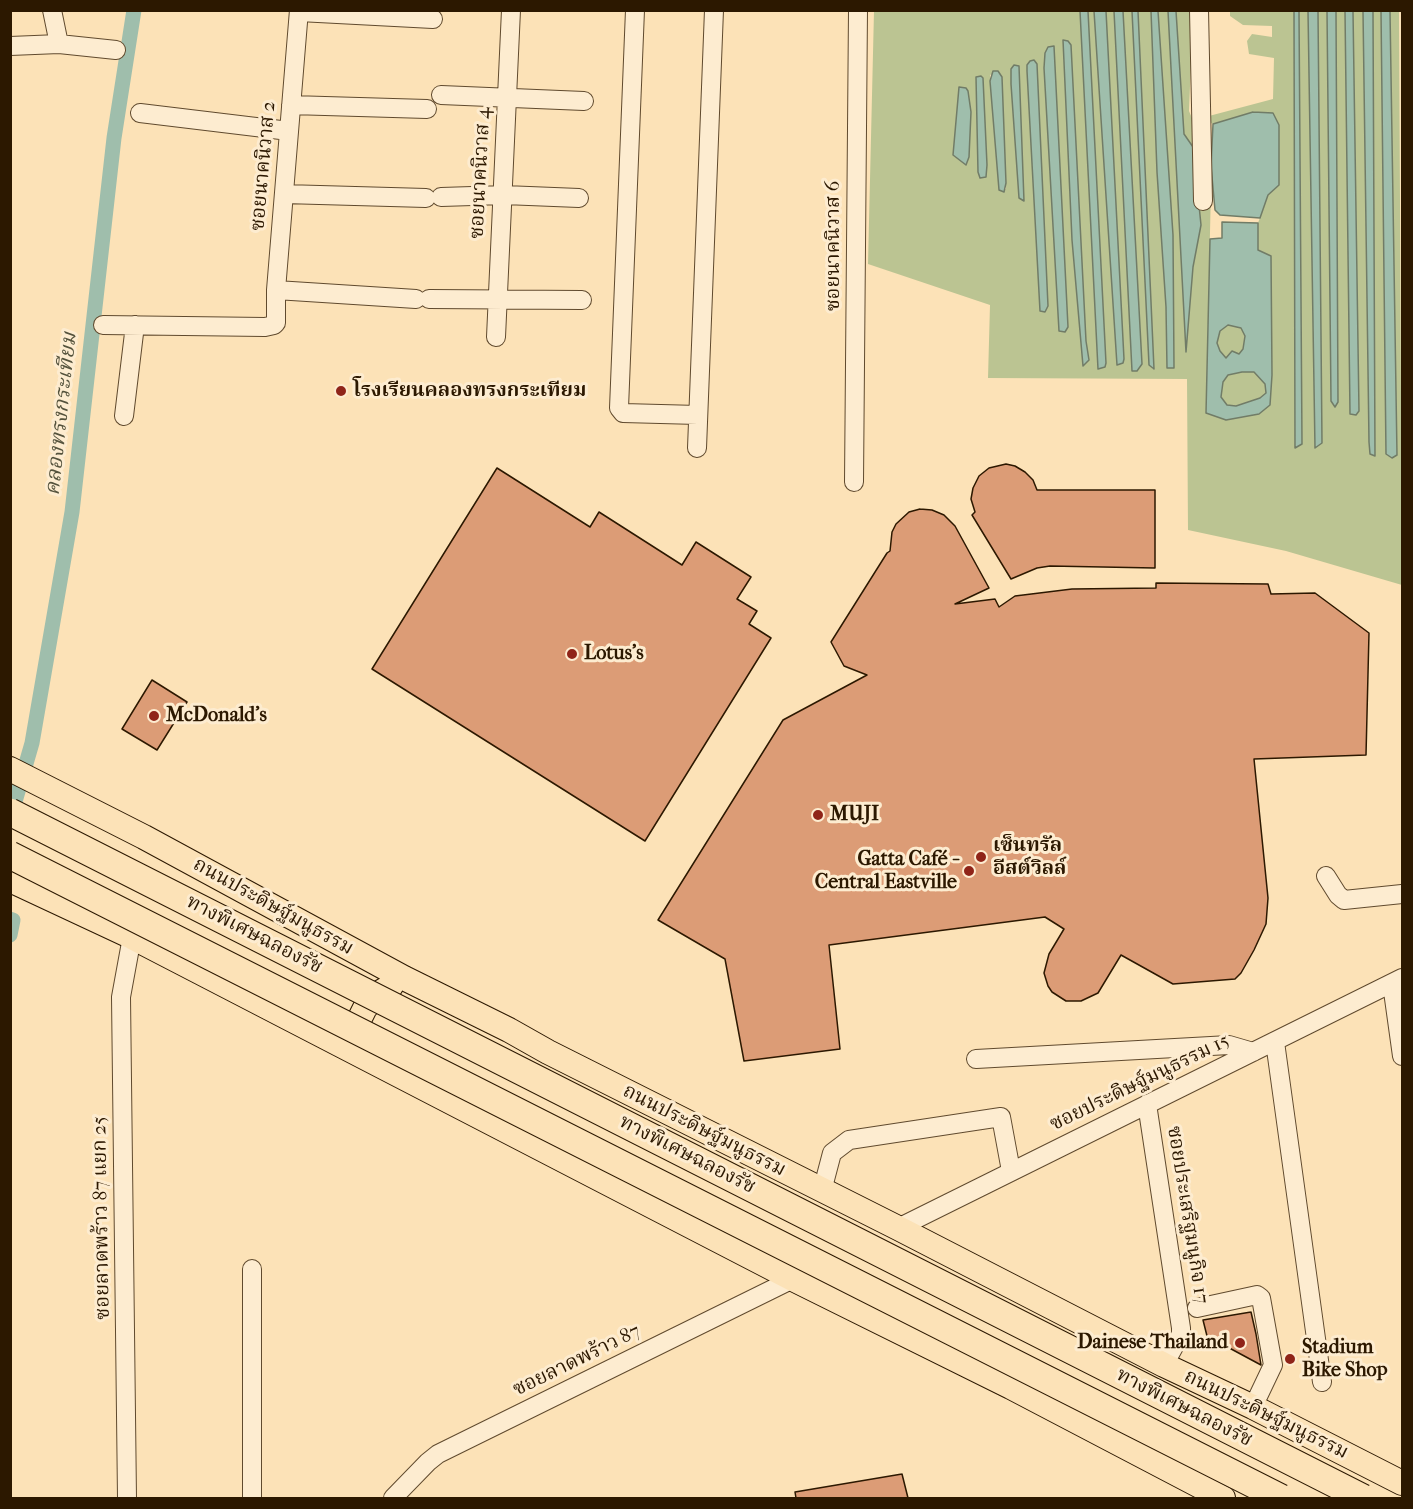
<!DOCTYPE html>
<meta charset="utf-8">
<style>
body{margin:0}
#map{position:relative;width:1413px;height:1509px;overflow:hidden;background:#fce2b7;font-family:"IM FELL French Canon",serif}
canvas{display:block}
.frame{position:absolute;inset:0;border:12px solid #2c1800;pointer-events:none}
</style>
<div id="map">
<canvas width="1413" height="1509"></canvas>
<div class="frame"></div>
</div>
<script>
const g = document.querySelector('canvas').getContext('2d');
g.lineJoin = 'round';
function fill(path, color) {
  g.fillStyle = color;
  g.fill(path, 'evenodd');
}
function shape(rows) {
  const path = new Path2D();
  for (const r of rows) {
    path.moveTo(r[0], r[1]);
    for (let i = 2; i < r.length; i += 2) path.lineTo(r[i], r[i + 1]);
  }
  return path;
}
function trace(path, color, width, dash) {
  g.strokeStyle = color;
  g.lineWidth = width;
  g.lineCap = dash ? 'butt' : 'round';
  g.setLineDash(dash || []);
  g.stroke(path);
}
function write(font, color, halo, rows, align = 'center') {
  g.font = font + ' "IM FELL French Canon","Noto Serif Thai",serif';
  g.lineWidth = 6;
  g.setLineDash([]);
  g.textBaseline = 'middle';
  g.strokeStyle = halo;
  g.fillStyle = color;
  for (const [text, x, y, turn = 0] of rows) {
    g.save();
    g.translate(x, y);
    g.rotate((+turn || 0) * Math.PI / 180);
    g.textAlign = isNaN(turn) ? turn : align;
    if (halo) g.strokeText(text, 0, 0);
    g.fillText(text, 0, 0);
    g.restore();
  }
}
const green = shape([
 [874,11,1080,11,1098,369,1106,363,1088,11,1094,11,1117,365,1123,363,1124,359,1106,11,1114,11,1132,370,1142,364,1123,11,1132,11,1149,365,1153,369,1138,11,1151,11,1157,172,1166,307,1167,367,1174,368,1173,235,1158,11,1168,11,1186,346,1193,267,1201,225,1193,147,1184,134,1176,11,1193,11,1189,111,1203,145,1211,187,1206,413,1270,405,1258,250,1258,223,1268,195,1279,185,1279,125,1213,124,1209,122,1209,116,1273,99,1274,58,1249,54,1247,41,1252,34,1272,37,1272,26,1243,25,1230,16,1230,11,1294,11,1296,447,1302,443,1299,11,1308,11,1315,447,1322,443,1318,11,1327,11,1331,401,1335,407,1338,401,1336,11,1345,11,1350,413,1359,411,1353,11,1363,11,1369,442,1370,454,1374,456,1373,11,1381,11,1386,454,1392,458,1397,455,1390,11,1399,11,1402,585,1286,551,1188,530,1187,379,988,378,990,305,868,264],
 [1063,41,1086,341,1089,360,1083,365,1072,240],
 [1053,46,1068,327,1065,332,1059,330,1044,68],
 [1033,60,1037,64,1048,306,1045,312,1040,310,1027,71],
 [998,72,1002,77,1006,183,1006,189,999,190,990,81,990,75],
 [981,76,983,79,987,165,981,177,978,172,976,77],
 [1228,325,1241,328,1245,336,1243,349,1239,354,1232,351,1226,358,1220,351,1217,343,1220,331],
 [1242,372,1254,372,1266,384,1266,393,1260,398,1236,406,1227,405,1221,397,1223,382,1228,375]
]);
const water = shape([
 [1080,11,1088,11,1106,363,1105,367,1098,369,1080,11],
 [1094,11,1106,11,1124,359,1123,363,1117,365,1094,11],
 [1114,11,1123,11,1142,364,1137,371,1132,371,1114,11],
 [1132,11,1138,11,1154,369,1149,365,1132,11],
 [1151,11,1158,11,1173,235,1174,368,1167,368,1166,307,1157,172,1151,11],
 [1168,11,1176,11,1184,134,1193,147,1201,225,1193,267,1186,352,1168,11],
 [1294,11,1299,11,1302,444,1295,448,1294,11],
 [1308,11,1318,11,1322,443,1315,448,1308,11],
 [1327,11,1336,11,1338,402,1335,407,1331,401,1327,11],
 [1345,11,1353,11,1359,411,1356,415,1350,414,1345,11],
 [1363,11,1373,11,1375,456,1370,454,1369,442,1363,11],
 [1381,11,1390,11,1397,455,1392,458,1386,454,1381,11],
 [1063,40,1068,41,1071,45,1086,341,1089,360,1083,366,1072,240,1063,40],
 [1054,46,1068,327,1065,332,1059,331,1044,68,1045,53,1048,47,1054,46],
 [1034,60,1037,64,1048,306,1045,312,1040,311,1027,71,1027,65,1030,61,1034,60],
 [1014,65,1019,66,1024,201,1019,198,1011,84,1011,69,1014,65],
 [993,71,998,71,1002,77,1006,183,1004,192,999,190,990,81,993,71],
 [981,76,983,78,987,165,986,177,980,178,978,172,976,77,981,76],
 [959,87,966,88,968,91,971,112,969,157,966,165,953,155,959,87],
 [1253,112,1273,113,1279,125,1279,185,1268,195,1260,218,1220,215,1215,210,1211,166,1213,124,1253,112],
 [1222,222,1258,223,1258,250,1271,256,1272,375,1270,405,1259,414,1226,420,1206,413,1210,239,1222,238,1222,222],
 [1228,325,1241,328,1245,336,1243,349,1239,354,1232,351,1226,358,1220,351,1217,343,1220,331,1228,325],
 [1242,372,1254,372,1265,384,1266,393,1260,398,1236,406,1227,405,1221,397,1223,382,1228,375,1242,372]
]);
const canal = shape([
 [10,819,32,743,72,512,114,138,134,10],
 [10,919,13,920,10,935]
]);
const building = shape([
 [1006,464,1015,466,1025,472,1033,480,1037,490,1155,490,1155,568,1050,566,1037,568,1011,579,972,515,975,512,971,499,973,488,979,476,989,468,1006,464],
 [497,468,590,527,599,512,682,565,696,542,751,577,737,599,757,611,749,624,771,638,645,841,372,669,497,468],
 [920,509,932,510,944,515,955,526,989,588,955,604,995,599,999,607,1015,596,1072,589,1156,588,1156,583,1268,584,1271,594,1315,593,1369,633,1366,755,1254,759,1268,898,1266,924,1254,950,1241,973,1235,979,1173,984,1121,955,1098,993,1081,1001,1066,1001,1052,992,1048,986,1044,973,1049,954,1064,929,1045,917,829,945,840,1049,744,1061,725,959,658,920,783,720,867,675,844,666,831,642,887,553,890,551,892,532,896,524,909,512,920,509],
 [152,680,187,702,157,750,122,729,152,680],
 [1251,1312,1256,1334,1261,1365,1207,1336,1203,1320,1251,1312],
 [902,1474,908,1498,796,1498,795,1492,902,1474]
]);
const minor = shape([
 [52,10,59,44],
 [635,10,619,408,623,413,698,415],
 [1199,10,1203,201],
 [299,12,433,19],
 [10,46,59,44,116,50],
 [441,95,584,101],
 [291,105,427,109],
 [140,113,289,131],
 [284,194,426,198],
 [441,197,504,195,579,198],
 [276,290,416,299],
 [429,299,582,300],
 [103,325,265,327,274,325,276,323,276,290,299,10],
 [496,337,511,10],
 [124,416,135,325],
 [697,448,714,10],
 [854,482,858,10],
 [1326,876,1338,895,1344,900,1402,894],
 [1392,984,1402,1056],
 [1275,1042,1322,1382],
 [976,1059,1229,1045,1253,1052],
 [1147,1104,1181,1328,1181,1334,1164,1365],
 [822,1191,832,1153,849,1140,1001,1117,1011,1171],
 [898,1228,1402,978],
 [252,1269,252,1498],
 [1197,1308,1257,1295,1261,1298,1273,1365,1253,1407],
 [127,1498,121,997,132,937],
 [393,1498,428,1462,438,1454,793,1279]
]);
const major = shape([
 [10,769,144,837,404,978,509,1030,548,1052,898,1228,1164,1365,1253,1407,1402,1483],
 [10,880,132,937,793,1279,1011,1387,1223,1498],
 [360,1047,356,1040,357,1024,365,1008,379,993,391,986]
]);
const highwayBridge = shape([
 [10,812,1363,1498],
 [10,855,1281,1498]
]);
const markers = [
 [341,391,6,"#8f2418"],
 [572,654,6,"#8f2418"],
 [154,716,6,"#8f2418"],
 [818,815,6,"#8f2418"],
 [981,857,6,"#8f2418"],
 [969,871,6,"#8f2418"],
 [1240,1343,6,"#8f2418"],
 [1290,1359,6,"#8f2418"]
];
const streetNames = [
 ["ซอยนาคนิวาส 2",264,166,-85],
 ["ซอยนาคนิวาส 4",481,173,-87],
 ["ซอยนาคนิวาส 6",834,246,-90],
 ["ถนนประดิษฐ์มนูธรรม",273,907,29],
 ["ทางพิเศษฉลองรัช",254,935,27],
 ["ซอยประดิษฐ์มนูธรรม 15",1140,1083,-26],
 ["ถนนประดิษฐ์มนูธรรม",704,1131,27],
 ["ทางพิเศษฉลองรัช",687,1155,27],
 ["ซอยประเสริฐมนูกิจ 17",1187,1215,81],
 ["ซอยลาดพร้าว 87 แยก 25",102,1218,-91],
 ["ซอยลาดพร้าว 87",577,1361,-26],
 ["ทางพิเศษฉลองรัช",1184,1408,27],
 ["ถนนประดิษฐ์มนูธรรม",1266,1415,26]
];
const poiNames = [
 ["โรงเรียนคลองทรงกระเทียม",353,391],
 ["Lotus's",584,654],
 ["McDonald's",166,716],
 ["MUJI",830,815],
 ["เซ็นทรัล",993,846],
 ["อีสต์วิลล์",993,869],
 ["Gatta Café -",957,860,"right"],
 ["Central Eastville",957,883,"right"],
 ["Dainese Thailand",1228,1343,"right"],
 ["Stadium",1302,1348],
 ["Bike Shop",1302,1371]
];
const waterNames = [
 ["คลองทรงกระเทียม",62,414,-84]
];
fill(green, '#bbc492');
fill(water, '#9fbeac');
trace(water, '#717c67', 1.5);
trace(canal, '#9fbeac', 15);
fill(building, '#dc9c76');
trace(building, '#2c1800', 1.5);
trace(minor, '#604a2e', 20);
trace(major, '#2c1800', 26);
trace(minor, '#fdecd0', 18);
trace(major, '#fce2b7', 24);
trace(highwayBridge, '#2c1800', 29, []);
trace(highwayBridge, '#fce2b7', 27);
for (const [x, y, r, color] of markers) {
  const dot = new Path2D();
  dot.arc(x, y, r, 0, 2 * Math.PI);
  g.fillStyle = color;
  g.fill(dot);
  trace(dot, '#fdecd0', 2);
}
write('20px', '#2c1800', '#fdecd0', streetNames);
write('bold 20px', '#2c1800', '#fdecd0', poiNames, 'left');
write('italic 21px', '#54523c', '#fdecd0', waterNames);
</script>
